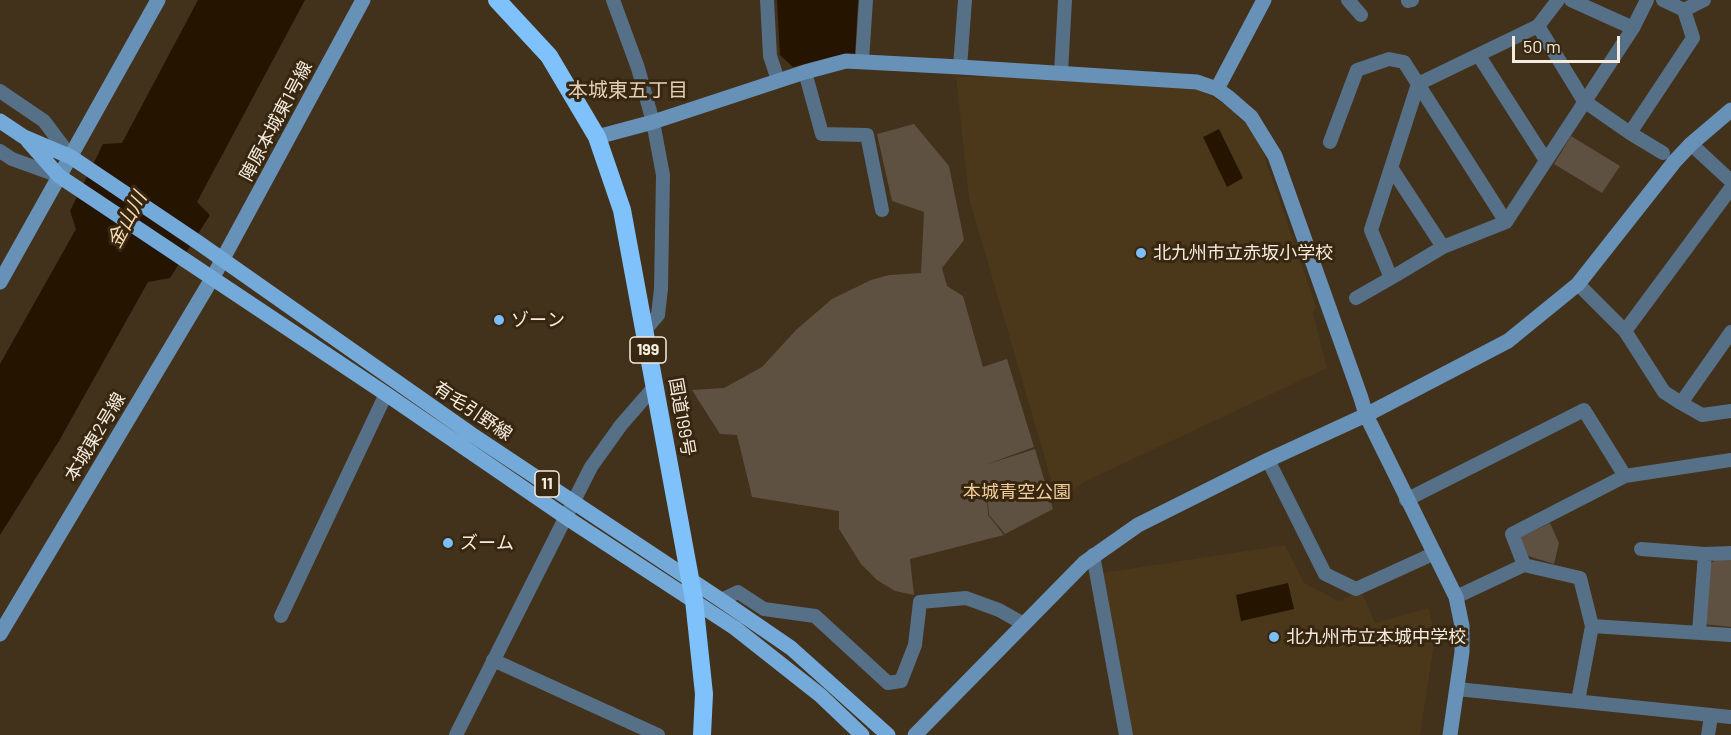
<!DOCTYPE html>
<meta charset="utf-8">
<style>
body{margin:0}
#map{position:relative;width:1731px;height:735px;overflow:hidden;background:#42311b;font-family:Barlow,sans-serif}
canvas{display:block}
.scale{position:absolute;left:1512px;top:36px;width:108px;height:27px;box-sizing:border-box;border:3px solid #f6ecde;border-top:0;padding-left:8px;font-size:18px;line-height:21px;white-space:nowrap;color:#f6ecde;-webkit-text-stroke:4px #372711;paint-order:stroke}
</style>
<div id="map">
<canvas width="1731" height="735"></canvas>
<div class="scale">50 m</div>
</div>
<script>
const g = document.querySelector('canvas').getContext('2d');
g.lineJoin = 'round';
function fill(path, color) {
  g.fillStyle = color;
  g.fill(path, 'evenodd');
}
function shape(rows) {
  const path = new Path2D();
  for (const r of rows) {
    path.moveTo(r[0], r[1]);
    for (let i = 2; i < r.length; i += 2) path.lineTo(r[i], r[i + 1]);
  }
  return path;
}
function trace(path, color, width, dash) {
  g.strokeStyle = color;
  g.lineWidth = width;
  g.lineCap = dash ? 'butt' : 'round';
  g.setLineDash(dash || []);
  g.stroke(path);
}
function write(font, color, halo, rows, align = 'center') {
  g.font = font + ' Barlow,"Noto Sans JP",sans-serif';
  g.lineWidth = 6;
  g.setLineDash([]);
  g.textBaseline = 'middle';
  g.strokeStyle = halo;
  g.fillStyle = color;
  for (const [text, x, y, turn = 0] of rows) {
    g.save();
    g.translate(x, y);
    g.rotate((+turn || 0) * Math.PI / 180);
    g.textAlign = isNaN(turn) ? turn : align;
    if (halo) g.strokeText(text, 0, 0);
    g.fillText(text, 0, 0);
    g.restore();
  }
}
const built = shape([
 [1036,76,1150,84,1199,90,1225,104,1248,126,1261,146,1316,307,1313,312,1327,368,1082,483,1065,496,1057,500,969,198,956,77],
 [1285,545,1304,583,1339,601,1361,590,1375,623,1428,608,1434,630,1434,644,1420,735,1132,735,1102,573]
]);
const green = shape([
 [914,124,949,166,964,240,942,268,947,286,963,296,983,367,1007,359,1034,447,985,465,1035,449,1053,509,1005,534,989,515,986,478,988,515,1004,535,910,559,914,595,895,591,877,580,861,564,839,529,839,511,752,497,737,435,720,434,692,390,724,388,762,367,796,330,832,299,871,280,889,275,921,273,924,212,892,201,877,134],
 [1571,136,1620,166,1602,193,1554,164],
 [1550,523,1559,543,1554,564,1528,556,1519,543,1521,537],
 [1717,558,1731,559,1731,627,1702,624,1708,566]
]);
const water = shape([
 [198,0,305,0,197,202,210,215,170,278,148,282,59,441,0,535,0,364,76,229,70,211,103,144,122,143],
 [777,0,858,0,855,54,835,56,793,67,780,55],
 [1219,129,1243,178,1227,187,1203,137],
 [1288,583,1294,609,1241,621,1236,595]
]);
const street = shape([
 [613,0,638,68,653,122,663,175,661,289,658,315,645,330],
 [767,0,770,56,778,80],
 [1348,0,1361,15],
 [1558,0,1538,26,1418,84,1371,230,1391,278,1443,247,1506,222,1633,28,1571,0],
 [1663,0,1684,10,1704,0],
 [1408,1,1412,0],
 [1538,26,1584,101,1630,133,1663,153],
 [1633,28,1647,0],
 [1479,56,1545,159],
 [862,61,866,0],
 [960,67,965,0],
 [805,72,822,134,867,135,882,210],
 [1061,73,1065,0],
 [0,91,44,121,71,157],
 [1630,133,1693,38,1684,10],
 [1330,142,1357,70,1389,59,1404,62,1506,222],
 [1691,144,1731,181],
 [0,151,12,159,59,176],
 [1392,169,1443,247],
 [1578,284,1625,331,1731,188],
 [1356,298,1391,278],
 [1625,331,1664,392,1681,403,1731,332],
 [1681,403,1702,415,1731,411],
 [1268,460,1325,574,1356,589,1435,553],
 [1406,500,1584,410,1625,476,1731,460],
 [1641,549,1705,554],
 [1093,555,1126,735],
 [1524,565,1580,578,1592,626],
 [1456,597,1524,565,1512,534,1625,476],
 [721,600,738,592,764,609,815,616,888,683,901,681,915,645,920,602,966,598,999,610,1024,624],
 [281,616,386,394],
 [1699,632,1705,554,1731,553],
 [493,660,658,735],
 [1457,689,1731,717],
 [1578,701,1592,626,1731,635],
 [456,735,591,467,621,425,655,386],
 [1708,735,1711,716]
]);
const secondary = shape([
 [1217,89,1264,0],
 [597,137,653,122,805,72,846,61,960,67,1197,82,1217,89,1228,97,1251,117,1275,156,1361,398,1366,415,1456,597,1462,626,1462,652,1450,735],
 [0,282,158,0],
 [0,634,213,277,363,0],
 [915,735,1084,563,1138,525,1268,460,1366,415,1508,341,1578,284,1675,161,1691,144,1731,110]
]);
const primary = shape([
 [0,121,24,137,71,157,83,165,199,243,471,434,721,600,791,648,888,735],
 [28,141,59,176,386,394,567,518,735,628,820,695,862,735]
]);
const highway = shape([
 [497,0,549,56,597,137,622,210,694,600,704,694,702,735]
]);
const markers = [
 [1141,253,6,"#7bbef8"],
 [499,320,6,"#7bbef8"],
 [448,543,6,"#7bbef8"],
 [1274,637,6,"#7bbef8"]
];
const shields = [
 [648,350,36],
 [547,484,24]
];
const shieldNames = [
 ["199",648,350],
 ["11",547,484]
];
const streetNames = [
 ["陣原本城東1号線",276,121,-62],
 ["有毛引野線",473,411,34],
 ["国道199号",682,417,80],
 ["本城東2号線",95,437,-59]
];
const poiNames = [
 ["北九州市立赤坂小学校",1153,253],
 ["ゾーン",511,320],
 ["ズーム",460,543],
 ["北九州市立本城中学校",1286,637]
];
const parkNames = [
 ["本城青空公園",1017,492]
];
const neighbourhoodNames = [
 ["本城東五丁目",628,90]
];
const waterNames = [
 ["金山川",127,220,-62]
];
fill(built, '#4b371a');
fill(green, '#5e5141');
fill(water, '#251500');
trace(street, '#567088', 14);
trace(secondary, '#6791b7', 15);
trace(primary, '#73aada', 15);
trace(highway, '#7ec1fb', 18);
for (const [x, y, r, color] of markers) {
  const dot = new Path2D();
  dot.arc(x, y, r, 0, 2 * Math.PI);
  g.fillStyle = color;
  g.fill(dot);
  trace(dot, '#372711', 2);
}
for (const [x, y, w] of shields) {
  const box = new Path2D();
  box.roundRect(x - w / 2, y - 13, w, 26, 4.5);
  g.fillStyle = '#372711';
  g.fill(box);
  trace(box, '#f6ecde', 1.5);
}
write('bold 16px', '#f6ecde', null, shieldNames);
write('18px', '#f6ecde', '#372711', streetNames);
write('18px', '#f6ecde', '#372711', poiNames, 'left');
write('18px', '#f2cd9b', '#372711', parkNames);
write('20px', '#e4cfb5', '#372711', neighbourhoodNames);
write('italic 20px', '#f9dbb3', '#372711', waterNames);
</script>
